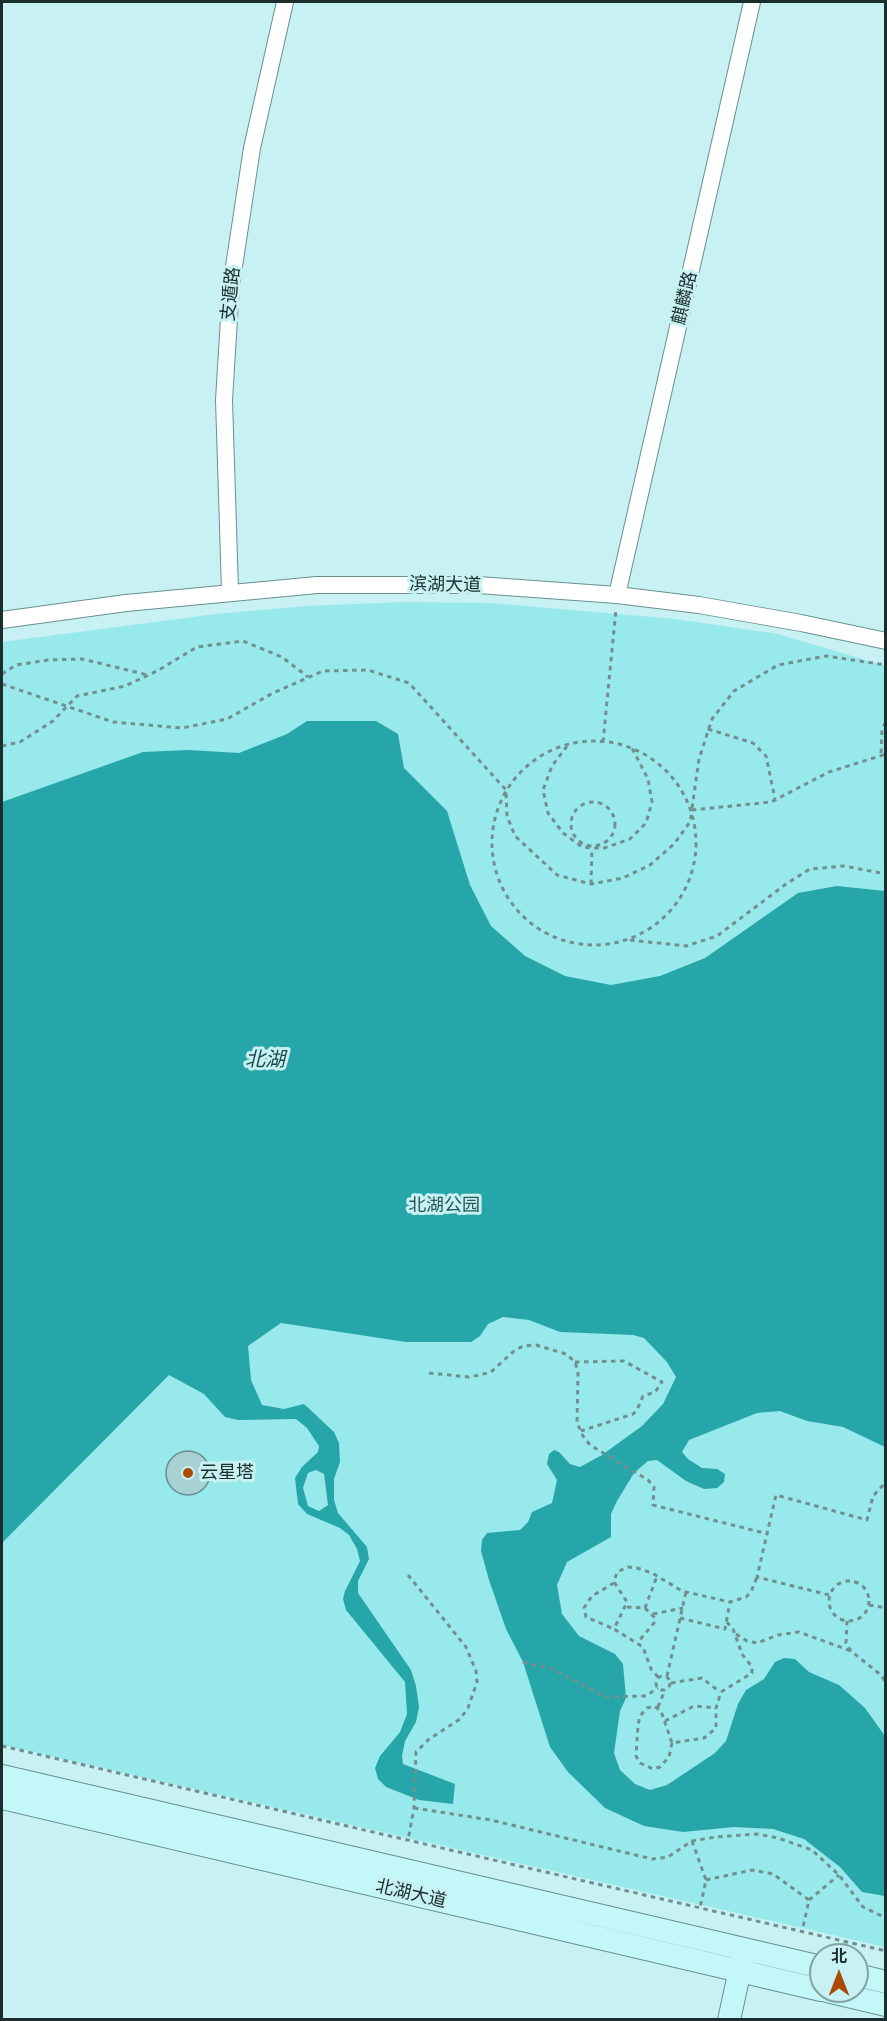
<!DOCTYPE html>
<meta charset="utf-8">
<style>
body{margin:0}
#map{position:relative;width:887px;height:2021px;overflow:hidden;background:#c7f1f2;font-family:Figtree,"Noto Sans SC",sans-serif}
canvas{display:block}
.frame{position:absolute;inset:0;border:3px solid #1c2d2d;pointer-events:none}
.north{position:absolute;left:809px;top:1943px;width:60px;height:60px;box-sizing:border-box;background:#c7f1f2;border:2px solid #83a3a3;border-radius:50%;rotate:0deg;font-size:16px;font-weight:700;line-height:24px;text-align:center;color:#1c2d2d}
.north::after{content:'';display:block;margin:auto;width:21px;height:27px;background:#ab4a02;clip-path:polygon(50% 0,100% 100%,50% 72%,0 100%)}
</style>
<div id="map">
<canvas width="887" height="2021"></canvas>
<div class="frame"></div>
<div class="north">北</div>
</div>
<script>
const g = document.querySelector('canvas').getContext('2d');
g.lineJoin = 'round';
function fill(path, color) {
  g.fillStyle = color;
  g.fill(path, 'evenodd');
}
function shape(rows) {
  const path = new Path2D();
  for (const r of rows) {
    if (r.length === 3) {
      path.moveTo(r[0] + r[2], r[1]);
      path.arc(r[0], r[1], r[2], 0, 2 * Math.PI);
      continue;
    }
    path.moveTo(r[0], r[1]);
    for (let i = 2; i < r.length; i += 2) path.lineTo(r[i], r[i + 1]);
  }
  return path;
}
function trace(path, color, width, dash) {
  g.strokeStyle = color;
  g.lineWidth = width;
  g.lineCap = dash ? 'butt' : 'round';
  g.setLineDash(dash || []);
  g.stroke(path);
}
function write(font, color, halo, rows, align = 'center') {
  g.font = font + ' Figtree,"Noto Sans SC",sans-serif';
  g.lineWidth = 6;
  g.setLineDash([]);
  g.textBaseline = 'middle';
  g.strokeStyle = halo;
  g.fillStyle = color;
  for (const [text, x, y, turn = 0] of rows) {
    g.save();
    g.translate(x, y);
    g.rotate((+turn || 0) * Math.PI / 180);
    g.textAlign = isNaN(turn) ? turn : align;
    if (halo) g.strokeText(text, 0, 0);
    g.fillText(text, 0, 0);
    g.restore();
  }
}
const green = shape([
 [403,602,491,603,675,619,778,634,885,666,885,1947,2,1745,2,642,216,614,307,606]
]);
const water = shape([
 [307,721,376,721,398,734,404,768,447,811,470,885,491,926,525,956,565,976,611,985,660,976,705,958,798,893,837,886,885,891,885,1447,843,1427,807,1421,780,1411,757,1413,689,1440,682,1452,688,1459,702,1468,717,1469,725,1474,724,1482,717,1488,704,1489,686,1481,657,1460,648,1461,634,1473,617,1501,611,1514,611,1537,567,1562,557,1585,562,1614,579,1636,615,1654,623,1664,626,1698,620,1711,614,1753,620,1770,635,1784,650,1790,667,1785,715,1753,726,1741,738,1704,746,1690,764,1679,775,1662,784,1658,795,1659,809,1672,839,1685,865,1708,885,1736,885,1896,862,1892,840,1867,804,1839,773,1829,734,1827,683,1832,644,1826,605,1808,568,1772,550,1747,523,1662,506,1629,489,1580,481,1551,482,1540,487,1533,520,1530,528,1522,532,1512,552,1503,557,1480,547,1464,549,1454,554,1450,559,1452,570,1464,580,1467,602,1455,642,1426,663,1404,676,1377,667,1362,644,1338,633,1335,560,1332,529,1320,503,1317,488,1324,480,1336,471,1342,406,1342,281,1323,248,1346,251,1380,262,1405,284,1409,304,1404,334,1432,339,1443,340,1462,334,1479,334,1500,338,1513,367,1547,369,1559,358,1581,358,1593,411,1670,416,1686,419,1707,416,1722,405,1741,402,1756,403,1764,455,1784,453,1804,419,1800,386,1787,378,1779,375,1768,380,1756,400,1732,407,1714,405,1682,346,1610,343,1599,345,1591,360,1561,357,1549,349,1535,340,1528,307,1514,298,1504,295,1478,302,1467,318,1452,319,1446,307,1428,296,1419,238,1420,225,1417,204,1394,169,1375,2,1543,2,802,143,752,189,750,239,753,287,734],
 [316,1470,324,1474,328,1505,319,1511,308,1506,303,1488,308,1473]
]);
const building = shape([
 [188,1473,22]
]);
const path = shape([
 [2,674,16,665,48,660,82,659,148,675],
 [2,684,113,722,182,728,227,719,273,693,323,671,368,670,409,683,506,790,507,816,515,836,557,875,591,884,623,878,650,865,674,844,690,822,692,810,771,802,829,772,886,754],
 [708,729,753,743,766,756,775,799],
 [594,843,102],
 [603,742,616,609],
 [2,746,20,742,53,721,77,696,125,686,157,671,197,647,243,641,282,657,308,677],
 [567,746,552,766,543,790,548,813,563,833,582,847,592,848,604,848,630,839,646,823,652,802,648,779,632,748],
 [881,753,882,730,886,721],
 [593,824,22],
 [692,808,699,759,712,719,734,691,778,665,826,656,886,665],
 [591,884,592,848],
 [630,940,686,946,717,936,786,884,810,869,844,866,886,874],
 [575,1362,624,1361,662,1382,655,1392,643,1396,637,1410,633,1414,581,1431],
 [429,1373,469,1377,480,1375,491,1372,514,1351,523,1346,536,1345,566,1354,575,1362,578,1372,577,1423,583,1436,590,1445,648,1480,654,1487,653,1505,768,1534],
 [408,1575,466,1647,476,1671,477,1682,468,1708,460,1719,428,1740,416,1752,414,1808,408,1840],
 [849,1601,20],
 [614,1583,592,1596,584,1608,586,1617,614,1629],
 [829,1595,757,1577,776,1495,867,1520,873,1496,886,1482],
 [869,1605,886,1608],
 [627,1607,645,1608,655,1618,654,1623,638,1642],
 [645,1608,657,1576],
 [653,1614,683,1608],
 [680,1618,725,1629,730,1602],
 [847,1621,846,1643,851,1651,881,1675,886,1683],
 [736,1634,747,1641,757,1643,778,1635,799,1632,851,1651],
 [523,1662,552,1669,606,1697,646,1696,658,1688],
 [663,1683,7],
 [667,1676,686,1592],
 [658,1677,651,1669,643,1647,614,1629,627,1602,614,1582,617,1572,628,1567,637,1568,652,1573,682,1591,730,1602,746,1597,751,1592,757,1577],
 [671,1683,702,1678,720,1692],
 [658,1707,665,1690],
 [665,1721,694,1706,716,1708],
 [672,1743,669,1757,660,1767,653,1769,640,1763,636,1756,638,1725,640,1716,647,1708,654,1706,661,1711,672,1743,704,1738,716,1728,716,1708,721,1692,752,1673,752,1667,742,1654,733,1629,726,1621],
 [2,1746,886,1951],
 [414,1808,491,1820,652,1859,668,1857,692,1841,716,1837,757,1834,778,1838,812,1850,839,1875,863,1907,886,1918],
 [692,1841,706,1880,700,1908],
 [706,1880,752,1870,773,1874,809,1900,802,1932],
 [809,1900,839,1875]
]);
const street = shape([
 [230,591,224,400,231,286,252,148,285,2],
 [617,595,752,2],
 [2,620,126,603,317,585,478,585,617,595,699,605,801,623,886,641]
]);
const secondary = shape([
 [2,1776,821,1967],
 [2,1798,821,1990],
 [857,1975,886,1982],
 [827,1991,886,2005],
 [729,2020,743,1956]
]);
const markers = [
 [188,1473,6,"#ab4a02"]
];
const streetNames = [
 ["支遁路",231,294,-84],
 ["麒麟路",685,298,-77],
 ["滨湖大道",445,585,1],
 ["北湖大道",411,1894,13]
];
const parkNames = [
 ["北湖公园",444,1206]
];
const poiNames = [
 ["云星塔",200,1473]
];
const waterNames = [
 ["北湖",265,1060]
];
fill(green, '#98e9eb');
fill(water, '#27a6a9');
fill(building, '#a7d1d2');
trace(building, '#678f90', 1.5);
trace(street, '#689091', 18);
trace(secondary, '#689091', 24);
trace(path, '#728f90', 3, [4.5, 4.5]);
trace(street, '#fff', 16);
trace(secondary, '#c4f7f8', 22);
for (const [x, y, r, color] of markers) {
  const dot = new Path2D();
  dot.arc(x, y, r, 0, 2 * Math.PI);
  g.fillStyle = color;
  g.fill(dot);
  trace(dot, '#c7f1f2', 2);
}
write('18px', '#1c2d2d', '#c7f1f2', streetNames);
write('18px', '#26585a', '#c7f1f2', parkNames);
write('18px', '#1c2d2d', '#c7f1f2', poiNames, 'left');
write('italic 20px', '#184c4d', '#c7f1f2', waterNames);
</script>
